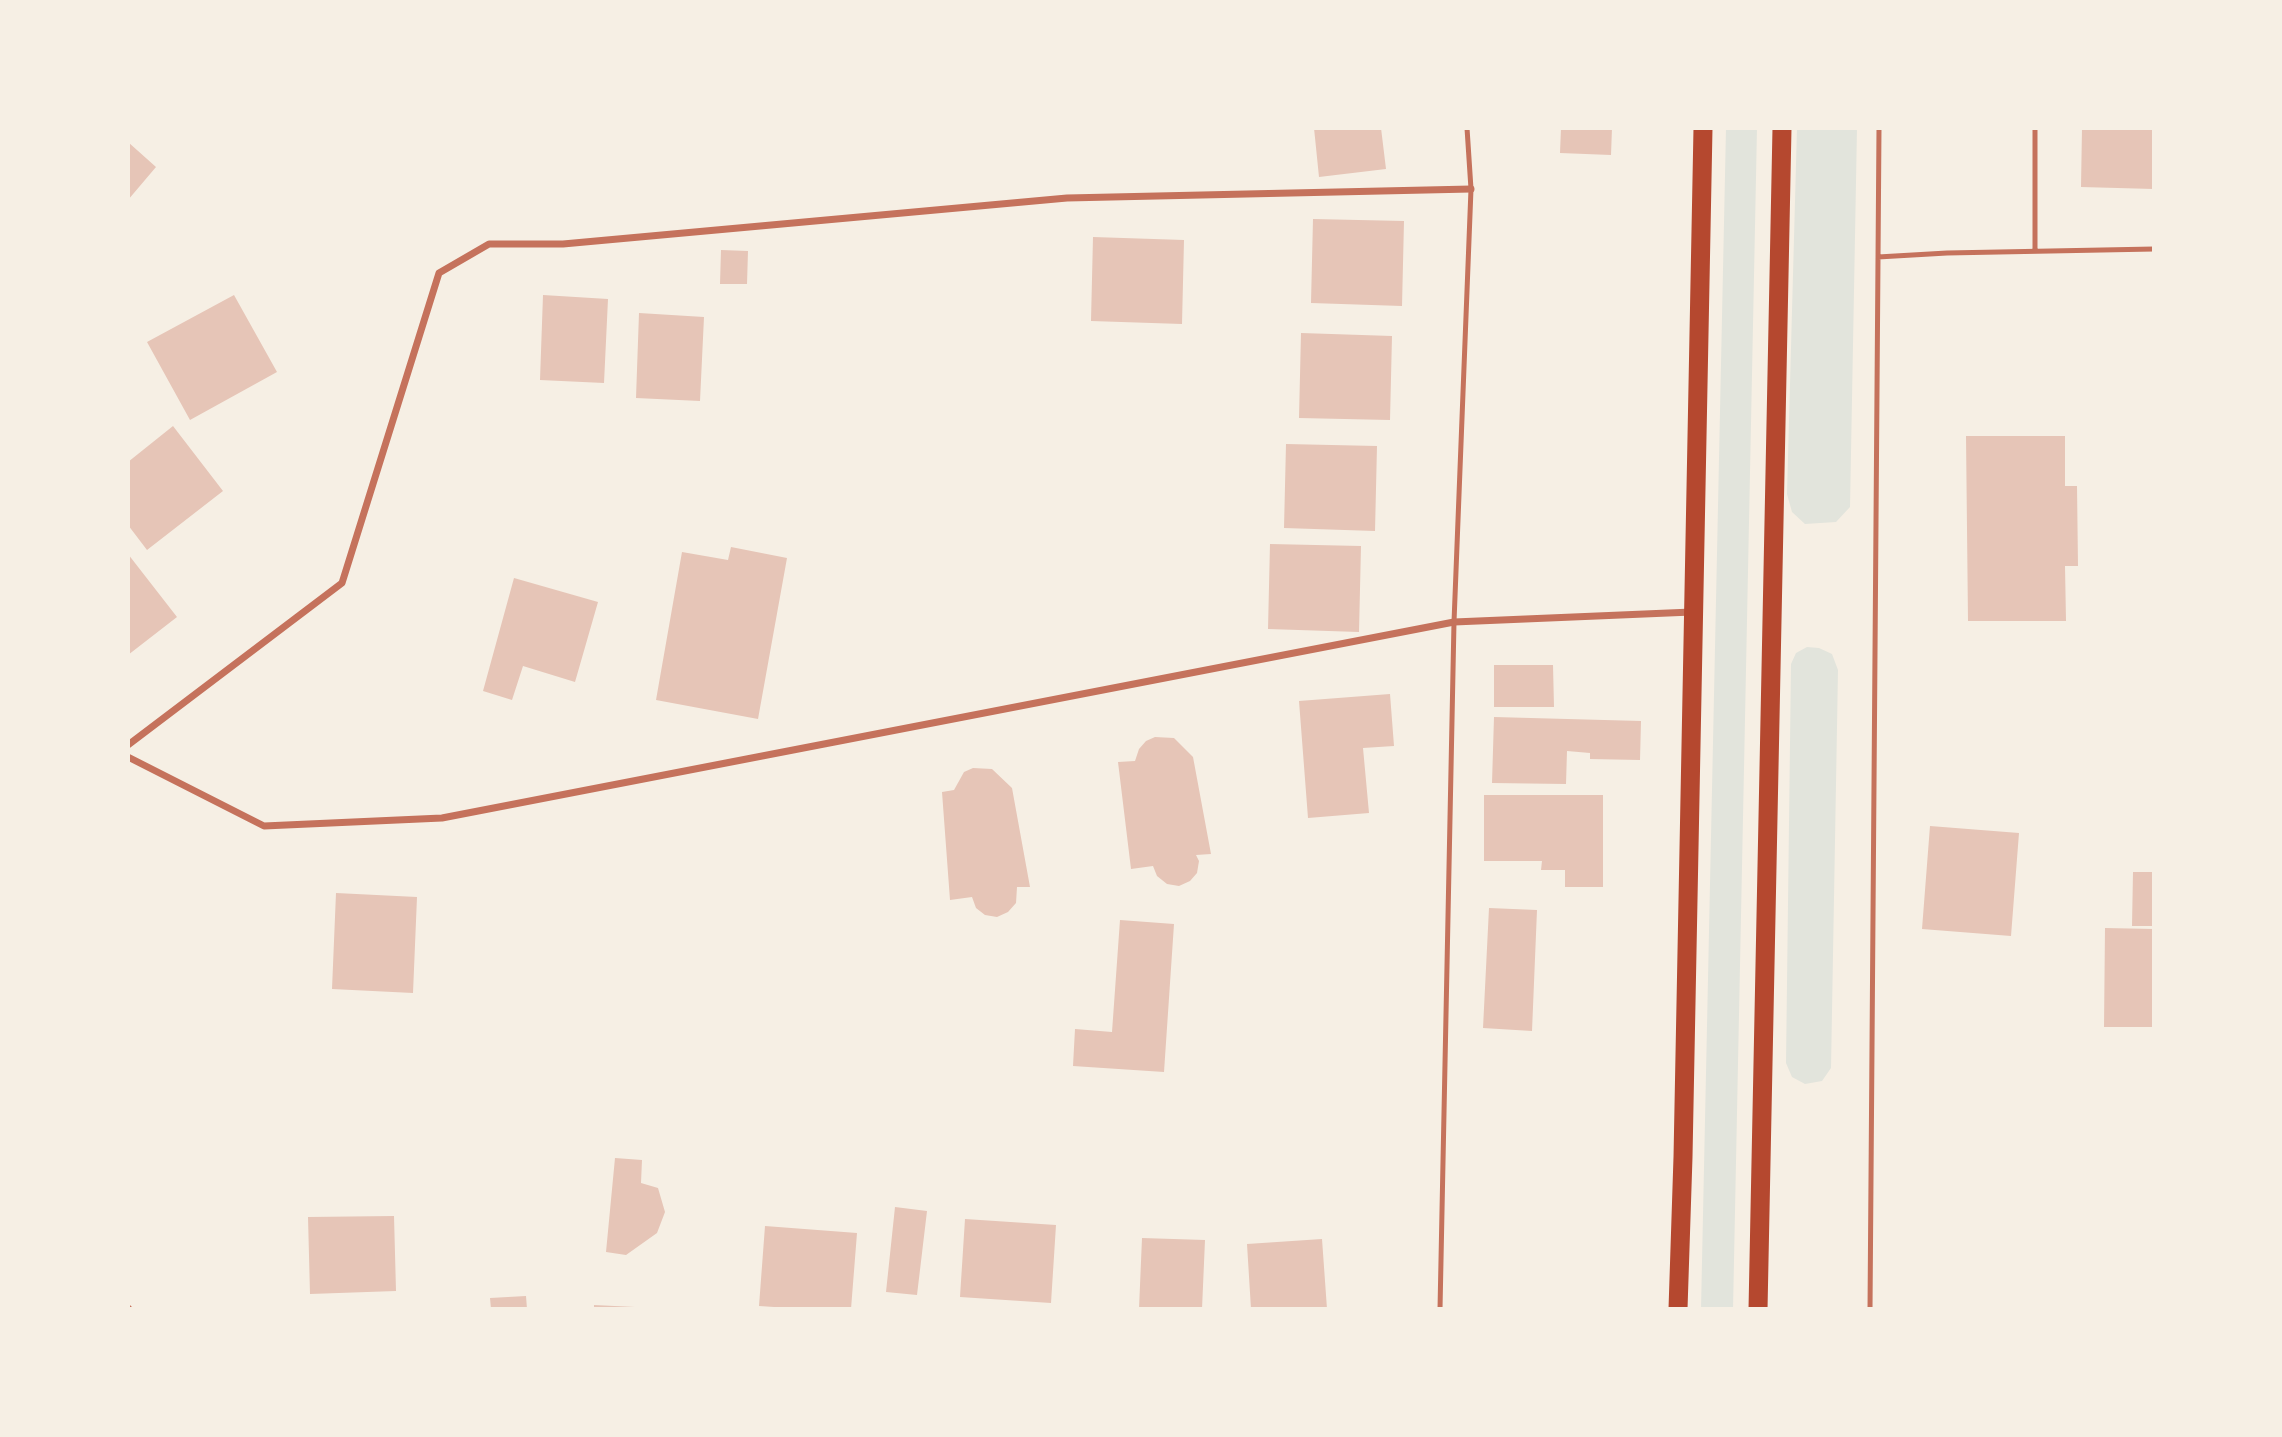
<!DOCTYPE html>
<style>
body{margin:0}
#map{position:relative;width:2282px;height:1437px;overflow:hidden;background:#f6efe4;font-family:"Golos Text",sans-serif}
canvas{display:block}
.frame{position:absolute;inset:0;border:130px solid #f6efe4;pointer-events:none}
</style>
<div id="map">
<canvas width="2282" height="1437"></canvas>
<div class="frame"></div>
</div>
<script>
const g = document.querySelector('canvas').getContext('2d');
g.lineJoin = 'round';
function fill(path, color) {
  g.fillStyle = color;
  g.fill(path, 'evenodd');
}
function shape(rows) {
  const path = new Path2D();
  for (const r of rows) {
    path.moveTo(r[0], r[1]);
    for (let i = 2; i < r.length; i += 2) path.lineTo(r[i], r[i + 1]);
  }
  return path;
}
function trace(path, color, width, dash) {
  g.strokeStyle = color;
  g.lineWidth = width;
  g.lineCap = dash ? 'butt' : 'round';
  g.setLineDash(dash || []);
  g.stroke(path);
}
const green = shape([
 [1726,128,1757,128,1733,1309,1701,1309],
 [1797,128,1857,128,1850,507,1836,522,1805,524,1792,512,1787,494],
 [1807,647,1819,648,1832,654,1838,670,1831,1068,1822,1081,1805,1084,1792,1077,1786,1063,1791,664,1796,653]
]);
const building = shape([
 [1314,128,1381,128,1386,169,1319,177],
 [1561,128,1612,128,1611,155,1560,153],
 [2082,128,2154,128,2154,189,2081,187],
 [128,142,156,167,128,200],
 [1313,219,1404,221,1402,306,1311,303],
 [1093,237,1184,240,1182,324,1091,321],
 [721,250,748,251,747,284,720,284],
 [234,295,277,372,190,420,147,342],
 [543,295,608,299,604,383,540,380],
 [639,313,704,317,700,401,636,398],
 [1301,333,1392,336,1390,420,1299,418],
 [173,426,223,491,147,550,128,525,128,462],
 [1966,436,2065,436,2065,486,2077,486,2078,566,2065,566,2066,621,1968,621],
 [1286,444,1377,446,1375,531,1284,528],
 [1270,544,1361,546,1359,632,1268,629],
 [731,547,787,558,758,719,656,700,682,552,728,560],
 [128,554,177,617,128,655],
 [514,578,598,602,575,682,523,666,512,700,483,691],
 [1494,665,1553,665,1554,707,1494,707],
 [1390,694,1394,746,1363,748,1369,813,1308,818,1299,701],
 [1494,717,1641,721,1640,760,1590,759,1590,753,1567,751,1566,784,1492,783],
 [1155,737,1174,738,1193,757,1211,854,1196,855,1199,861,1197,873,1190,881,1179,886,1167,884,1157,876,1153,866,1131,869,1118,762,1135,761,1139,749,1146,741],
 [973,768,992,769,1012,788,1030,887,1017,887,1016,903,1008,912,997,917,985,915,976,908,972,897,950,900,942,792,954,790,964,772],
 [1484,795,1603,795,1603,887,1565,887,1565,870,1541,870,1542,861,1484,861],
 [1930,826,2019,833,2011,936,1922,929],
 [2133,872,2154,872,2154,926,2132,926],
 [336,893,417,897,413,993,332,989],
 [1489,908,1537,910,1532,1031,1483,1028],
 [1120,920,1174,924,1164,1072,1073,1066,1075,1029,1112,1032],
 [2105,928,2154,929,2154,1027,2104,1027],
 [615,1158,642,1160,641,1183,658,1188,665,1212,657,1233,626,1255,606,1252],
 [895,1207,927,1211,917,1295,886,1292],
 [394,1216,396,1291,310,1294,308,1217],
 [965,1219,1056,1225,1051,1303,960,1297],
 [765,1226,857,1233,851,1309,804,1309,759,1306],
 [1142,1238,1205,1240,1202,1309,1139,1309],
 [1322,1239,1327,1309,1251,1309,1247,1244],
 [526,1296,527,1309,491,1309,490,1298],
 [594,1305,635,1307,635,1309,594,1309]
]);
const service = shape([
 [2035,251,2035,128],
 [1878,257,1947,253,2154,249],
 [1440,1309,1454,622,1471,189,1467,128],
 [1870,1309,1879,128]
]);
const minor = shape([
 [128,745,342,583,439,273,489,244,563,244,1067,198,1471,189],
 [128,757,264,826,442,818,1454,622,1692,612],
 [128,1308,129,1309]
]);
const trunk = shape([
 [1678,1309,1683,1157,1703,128],
 [1758,1309,1782,128]
]);
fill(green, '#e2e4dc');
fill(building, '#e6c5b7');
trace(service, '#c5725c', 5);
trace(minor, '#c5725c', 7);
trace(trunk, '#b5482f', 19);
</script>
